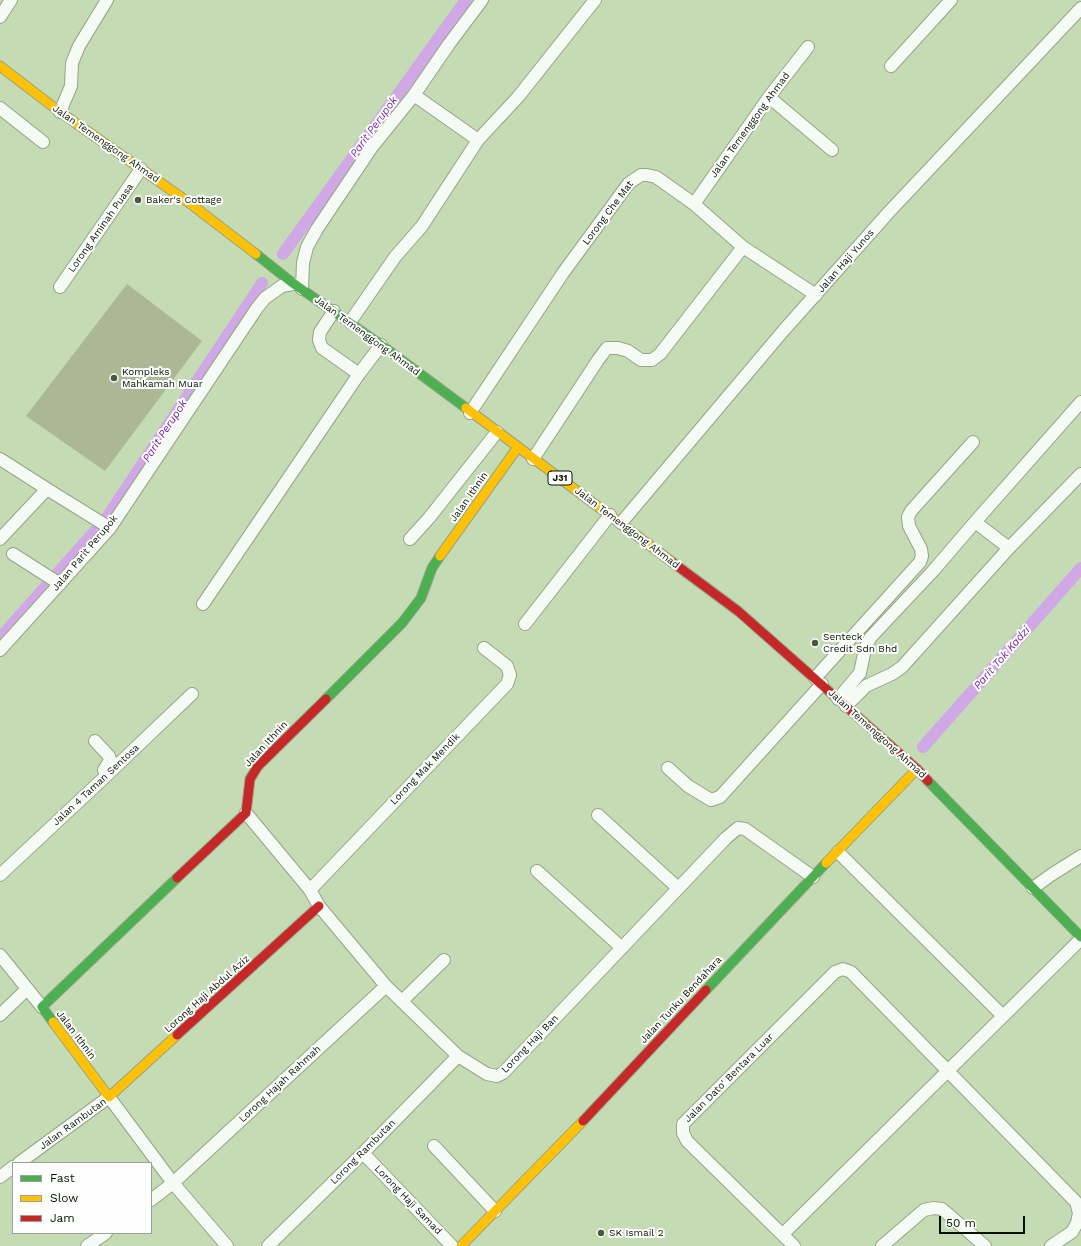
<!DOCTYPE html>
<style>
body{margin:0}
#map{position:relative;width:1081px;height:1246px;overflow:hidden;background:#c5dbb4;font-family:"Work Sans",sans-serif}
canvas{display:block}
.legend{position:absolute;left:12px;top:1162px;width:140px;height:72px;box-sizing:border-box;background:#fefefe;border:1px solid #9ba098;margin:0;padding:5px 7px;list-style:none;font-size:12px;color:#061300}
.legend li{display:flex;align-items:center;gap:8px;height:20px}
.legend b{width:20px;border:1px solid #9ba098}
.scale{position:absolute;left:939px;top:1216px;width:86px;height:18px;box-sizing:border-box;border:2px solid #061300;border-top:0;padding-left:5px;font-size:12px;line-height:14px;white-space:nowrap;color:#061300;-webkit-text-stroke:3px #fefefe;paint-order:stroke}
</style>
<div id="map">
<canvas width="1081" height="1246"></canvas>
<ul class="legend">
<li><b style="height:5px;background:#4caf50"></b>Fast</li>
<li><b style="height:5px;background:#ffc107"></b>Slow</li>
<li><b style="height:5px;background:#c62828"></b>Jam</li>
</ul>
<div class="scale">50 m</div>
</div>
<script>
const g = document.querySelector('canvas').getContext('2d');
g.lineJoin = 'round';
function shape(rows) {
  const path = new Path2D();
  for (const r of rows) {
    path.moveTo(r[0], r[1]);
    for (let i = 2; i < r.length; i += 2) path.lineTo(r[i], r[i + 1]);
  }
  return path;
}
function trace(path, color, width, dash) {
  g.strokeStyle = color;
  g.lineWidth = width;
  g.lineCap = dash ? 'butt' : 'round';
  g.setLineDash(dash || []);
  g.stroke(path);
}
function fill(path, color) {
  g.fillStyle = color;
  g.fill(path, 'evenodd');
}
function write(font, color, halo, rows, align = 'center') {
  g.font = font + ' "Work Sans",sans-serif';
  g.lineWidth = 4;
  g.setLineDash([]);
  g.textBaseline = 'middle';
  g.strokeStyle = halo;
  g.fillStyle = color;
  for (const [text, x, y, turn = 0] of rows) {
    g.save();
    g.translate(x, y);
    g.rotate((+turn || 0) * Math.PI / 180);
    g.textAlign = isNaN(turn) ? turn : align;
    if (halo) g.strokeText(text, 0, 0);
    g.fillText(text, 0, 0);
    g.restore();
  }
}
const canal = shape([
 [283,254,466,0],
 [106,519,262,283],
 [0,638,96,530],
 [923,747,1081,568]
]);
const building = shape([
 [127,284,202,341,105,471,26,416]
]);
const street = shape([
 [0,17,11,0],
 [891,66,951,0],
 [414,95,478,140],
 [769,97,832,150],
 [0,108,43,142],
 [60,112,71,86,72,63,79,46,107,0],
 [694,204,769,97,808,47],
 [60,287,141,169],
 [302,289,303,263,307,247,317,229,372,147,414,95,449,44,482,0],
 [334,311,320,332,319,340,322,348,359,374],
 [350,322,395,257,422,226,478,140,518,97,595,0],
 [470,413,563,273,629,183,641,175,647,175,656,177,694,204,743,247,816,295],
 [0,459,47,489],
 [533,459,598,360,607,348,618,348,628,351,641,360,652,360,660,354,743,247],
 [975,522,1009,548],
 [621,523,784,330,889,212,1081,8],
 [0,539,47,489,110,528],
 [410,539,429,518,497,432],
 [13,554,60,584],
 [203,604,359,374,381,345],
 [525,624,610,515],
 [0,650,110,528,257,308,265,298,282,286,293,284],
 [815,678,920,562,922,556,921,549,909,526,908,517,911,511,973,442],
 [838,699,860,673,865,649,870,638,933,571,975,522,1081,402],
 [846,706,866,686,892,674,902,667,1009,548,1081,474],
 [95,741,109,756,110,760,104,770,107,775],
 [668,768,688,786,711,800,720,797,822,684],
 [246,813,310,890,319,906,386,986,458,1056,487,1074,497,1076,503,1073,726,838,738,828,745,829,813,877],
 [598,815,678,888],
 [838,852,1002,1015],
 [537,871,622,948],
 [0,875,107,775,192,694],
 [1033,888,1051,875,1081,856],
 [310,890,507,684,510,675,507,666,484,648],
 [0,955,42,1007],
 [402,1001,444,960],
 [0,1015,27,989],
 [434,1146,495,1211],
 [363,1153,452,1246],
 [19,1163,109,1097,173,1183,227,1246],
 [0,1177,13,1167],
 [151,1200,173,1183,386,986],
 [783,1234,1081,939],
 [87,1246,106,1233],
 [268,1246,363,1153,458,1056],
 [794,1246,687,1141,683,1133,683,1124,835,972,843,969,851,972,1076,1202,1079,1213,1077,1223,1072,1232,1051,1246],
 [882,1246,924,1210,934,1208,942,1209,985,1246]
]);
const fast = shape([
 [256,254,290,281,381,345,466,408],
 [326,699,402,623,421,598,432,568,440,556],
 [928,781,1081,937],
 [706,990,826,863],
 [53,1022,42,1007,177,878]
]);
const slow = shape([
 [0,66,60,112,188,202,256,254],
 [466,408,672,562],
 [440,556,518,447],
 [826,863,917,769],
 [53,1022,109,1097,177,1035],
 [461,1246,583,1121]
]);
const jam = shape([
 [672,562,738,611,917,769,928,781],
 [177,878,246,813,250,779,258,766,326,699],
 [177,1035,319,906],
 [583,1121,706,990]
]);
const markers = [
 [138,200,4,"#49593f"],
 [114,378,4,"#49593f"],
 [815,643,4,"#49593f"],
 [601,1233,4,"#49593f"]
];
const shields = [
 [560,478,24]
];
const shieldNames = [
 ["J31",560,478]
];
const streetNames = [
 ["Jalan Temenggong Ahmad",750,125,-54],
 ["Jalan Temenggong Ahmad",106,144,35],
 ["Lorong Che Mat",608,213,-53],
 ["Lorong Aminah Puasa",101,228,-55],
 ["Jalan Haji Yunos",846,261,-49],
 ["Jalan Temenggong Ahmad",367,336,36],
 ["Jalan Ithnin",469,497,-55],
 ["Jalan Temenggong Ahmad",627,528,37],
 ["Jalan Parit Perupok",85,553,-50],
 ["Jalan Temenggong Ahmad",877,734,42],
 ["Jalan Ithnin",266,744,-47],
 ["Lorong Mak Mendik",425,769,-46],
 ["Jalan 4 Taman Sentosa",96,785,-43],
 ["Lorong Haji Abdul Aziz",207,994,-42],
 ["Jalan Tunku Bendahara",681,1000,-47],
 ["Jalan Ithnin",76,1035,53],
 ["Lorong Haji Ban",530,1044,-46],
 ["Jalan Dato' Bentara Luar",729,1078,-45],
 ["Lorong Hajah Rahmah",280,1084,-43],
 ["Jalan Rambutan",73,1124,-36],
 ["Lorong Rambutan",363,1152,-45],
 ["Lorong Haji Samad",408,1200,46]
];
const poiNames = [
 ["Baker's Cottage",146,200],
 ["Kompleks",122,372],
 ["Mahkamah Muar",122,384],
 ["Senteck",823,637],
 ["Credit Sdn Bhd",823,649],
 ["SK Ismail 2",609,1233]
];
const waterNames = [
 ["Parit Perupok",374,127,-54],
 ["Parit Perupok",165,431,-57],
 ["Parit Tok Kadzi",1002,658,-49]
];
trace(canal, '#d0a8e6', 12);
fill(building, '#acb796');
trace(street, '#94a586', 14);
trace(fast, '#94a586', 11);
trace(slow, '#94a586', 11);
trace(jam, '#94a586', 11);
trace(street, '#f6faf4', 12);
trace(fast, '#4caf50', 9);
trace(slow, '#ffc107', 9);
trace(jam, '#c62828', 9);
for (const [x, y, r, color] of markers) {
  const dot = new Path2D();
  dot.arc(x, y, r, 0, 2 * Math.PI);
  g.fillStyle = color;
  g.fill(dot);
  trace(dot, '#fefefe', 1.5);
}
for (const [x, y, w] of shields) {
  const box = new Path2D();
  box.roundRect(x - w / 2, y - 7, w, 14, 3);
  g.fillStyle = '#fefefe';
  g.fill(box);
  trace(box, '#061300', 1);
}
write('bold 9px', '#061300', null, shieldNames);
write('10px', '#061300', '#fefefe', streetNames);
write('10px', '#061300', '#fefefe', poiNames, 'left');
write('italic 11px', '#7724a0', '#fefefe', waterNames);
</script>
